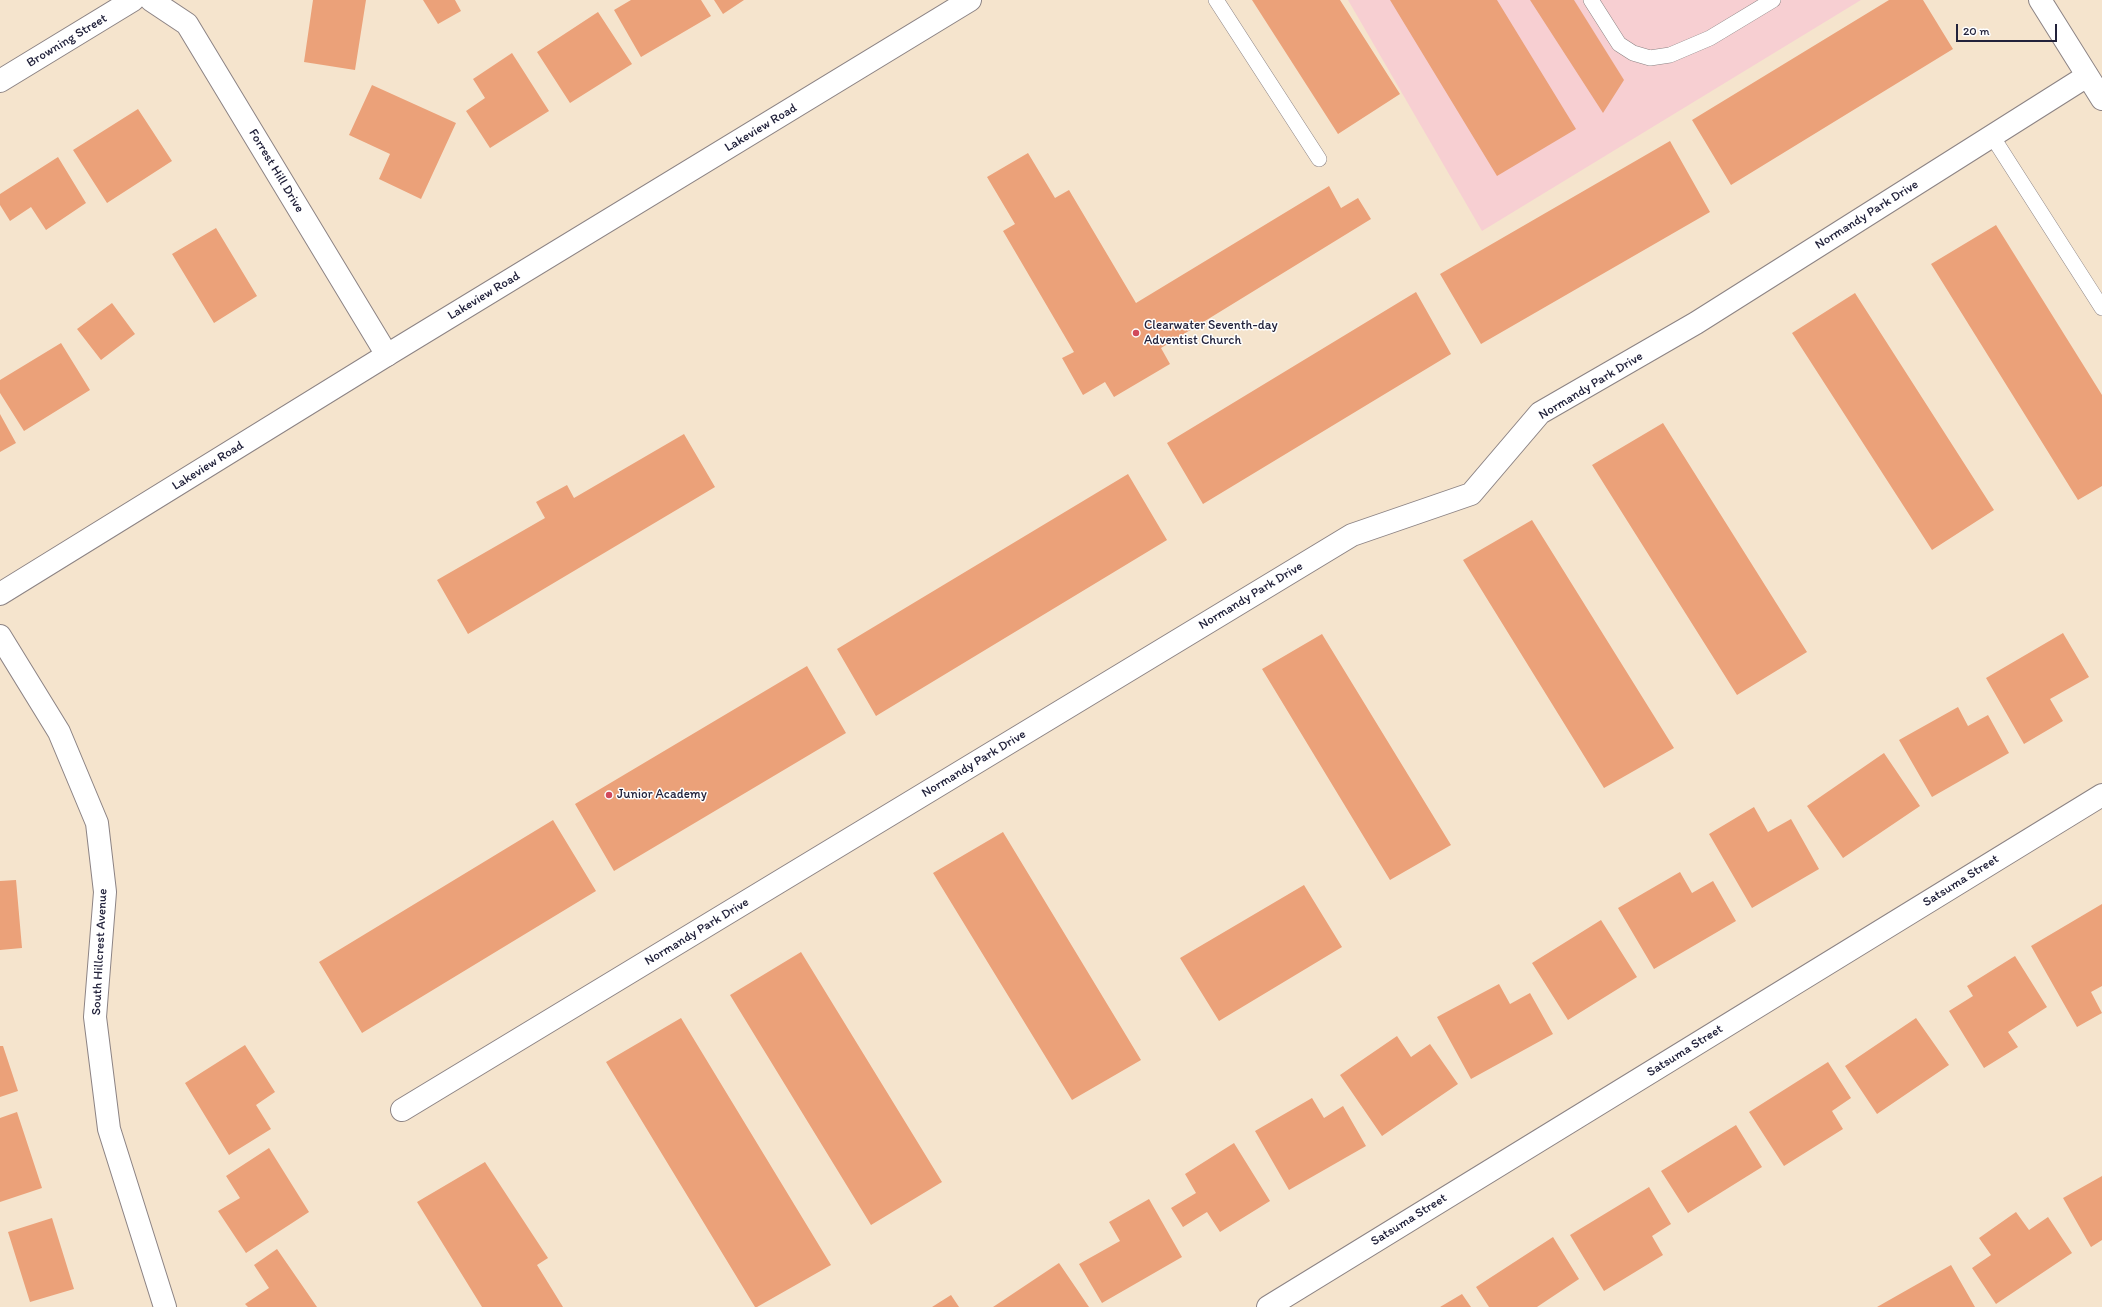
<!DOCTYPE html>
<style>
body{margin:0}
#map{position:relative;width:2102px;height:1307px;overflow:hidden;background:#f5e4cd;font-family:Itim,sans-serif}
canvas{display:block}
.scale{position:absolute;left:1956px;top:24px;width:101px;height:18px;box-sizing:border-box;border:2px solid #22223b;border-top:0;padding-left:5px;font-size:12px;line-height:14px;white-space:nowrap;color:#22223b;-webkit-text-stroke:3px #fff;paint-order:stroke}
</style>
<div id="map">
<canvas width="2102" height="1307"></canvas>
<div class="scale">20 m</div>
</div>
<script>
const g = document.querySelector('canvas').getContext('2d');
g.lineJoin = 'round';
function fill(path, color) {
  g.fillStyle = color;
  g.fill(path, 'evenodd');
}
function shape(rows) {
  const path = new Path2D();
  for (const r of rows) {
    path.moveTo(r[0], r[1]);
    for (let i = 2; i < r.length; i += 2) path.lineTo(r[i], r[i + 1]);
  }
  return path;
}
function trace(path, color, width, dash) {
  g.strokeStyle = color;
  g.lineWidth = width;
  g.lineCap = dash ? 'butt' : 'round';
  g.setLineDash(dash || []);
  g.stroke(path);
}
function write(font, color, halo, rows, align = 'center') {
  g.font = font + ' Itim,sans-serif';
  g.lineWidth = 3;
  g.setLineDash([]);
  g.textBaseline = 'middle';
  g.strokeStyle = halo;
  g.fillStyle = color;
  for (const [text, x, y, turn = 0] of rows) {
    g.save();
    g.translate(x, y);
    g.rotate((+turn || 0) * Math.PI / 180);
    g.textAlign = isNaN(turn) ? turn : align;
    if (halo) g.strokeText(text, 0, 0);
    g.fillText(text, 0, 0);
    g.restore();
  }
}
const built = shape([
 [1348,0,1861,0,1482,231]
]);
const building = shape([
 [313,0,366,0,355,70,304,62],
 [423,0,455,0,461,11,438,24],
 [631,0,701,0,711,16,641,57,614,10],
 [714,0,744,0,723,14],
 [1252,0,1340,0,1400,94,1338,134],
 [1390,0,1497,0,1576,129,1497,176],
 [1530,0,1574,0,1624,80,1603,113],
 [1889,0,1923,0,1953,49,1731,185,1692,120],
 [598,12,632,64,570,103,537,52],
 [512,53,549,111,490,148,466,111,485,98,473,79],
 [372,85,456,123,421,199,379,179,390,154,349,135],
 [138,109,172,161,107,203,73,150],
 [1670,141,1710,212,1481,344,1440,274],
 [1028,153,1055,198,1069,190,1136,303,1329,186,1341,208,1358,198,1371,219,1161,348,1170,364,1114,397,1105,382,1083,395,1062,358,1074,352,1003,231,1015,224,987,177],
 [58,157,86,203,46,230,31,207,10,221,0,205,0,194],
 [1996,225,2102,395,2102,486,2078,500,1931,264],
 [216,228,257,296,214,323,172,254],
 [1416,292,1451,354,1203,504,1167,443],
 [1855,293,1994,510,1932,550,1792,333],
 [112,303,135,334,101,360,77,329],
 [61,343,90,390,24,431,0,393,0,380],
 [0,414,16,443,0,452],
 [1663,423,1807,652,1737,695,1592,465],
 [684,434,715,487,468,634,437,580,545,518,536,502,567,485,574,498],
 [1128,474,1167,540,876,716,837,649],
 [1532,520,1674,748,1604,788,1463,560],
 [2063,633,2089,677,2050,699,2063,721,2024,744,1986,678],
 [1322,634,1451,845,1390,880,1262,669],
 [807,666,846,733,614,871,575,804],
 [1958,707,1968,726,1988,715,2009,753,1932,797,1899,740],
 [1884,753,1920,806,1843,858,1807,806],
 [1754,807,1768,832,1791,819,1819,869,1752,908,1709,834],
 [553,820,596,891,362,1033,319,962],
 [1003,832,1141,1060,1072,1100,933,873],
 [1680,872,1692,893,1713,881,1736,921,1654,969,1618,908],
 [16,880,22,948,0,950,0,881],
 [1304,885,1342,947,1219,1021,1180,958],
 [2102,904,2102,986,2091,992,2102,1013,2077,1027,2031,946],
 [1601,920,1637,977,1568,1020,1532,963],
 [801,952,942,1182,871,1225,730,995],
 [2015,956,2047,1007,2008,1032,2018,1047,1984,1068,1949,1011,1973,996,1967,986],
 [1499,984,1510,1004,1530,993,1553,1034,1471,1079,1437,1017],
 [681,1018,831,1265,757,1307,755,1307,606,1062],
 [1916,1018,1949,1065,1877,1114,1845,1066],
 [1397,1036,1411,1057,1430,1044,1458,1084,1382,1136,1340,1075],
 [245,1045,275,1092,256,1105,271,1129,229,1155,185,1083],
 [0,1046,3,1046,18,1091,0,1097],
 [1828,1062,1851,1098,1832,1111,1843,1129,1784,1166,1749,1112],
 [1312,1098,1324,1118,1343,1106,1366,1146,1289,1190,1255,1131],
 [17,1112,42,1188,0,1202,0,1118],
 [1736,1125,1762,1167,1688,1213,1661,1171],
 [1234,1143,1270,1201,1220,1232,1207,1212,1183,1227,1171,1208,1196,1193,1185,1174],
 [269,1148,309,1212,246,1253,218,1211,240,1198,226,1176],
 [485,1162,548,1258,537,1265,563,1307,482,1307,417,1202],
 [2102,1176,2102,1240,2091,1247,2063,1198],
 [1649,1187,1671,1224,1652,1236,1663,1255,1604,1291,1570,1235],
 [1149,1199,1182,1257,1102,1303,1079,1264,1120,1241,1109,1222],
 [2016,1212,2029,1230,2048,1217,2072,1253,1996,1304,1972,1268,1991,1255,1979,1238],
 [52,1218,74,1289,30,1302,8,1232],
 [1553,1237,1579,1279,1537,1307,1489,1307,1476,1287],
 [277,1249,317,1307,248,1307,245,1304,269,1288,254,1265],
 [1059,1263,1089,1307,993,1307],
 [1951,1265,1975,1307,1877,1307],
 [1462,1294,1471,1307,1440,1307],
 [951,1295,959,1307,932,1307]
]);
const service = shape([
 [1216,0,1319,159],
 [1591,0,1619,44,1633,53,1650,58,1670,55,1710,38,1773,0],
 [1992,136,2102,308]
]);
const minor = shape([
 [151,0,187,24,387,355],
 [0,81,133,0],
 [0,636,59,732,97,823,105,892,95,1017,109,1129,165,1307],
 [402,1110,1352,535,1471,494,1540,413,1696,323,2087,76],
 [1268,1307,2102,795]
]);
const tertiary = shape([
 [2040,0,2102,99],
 [0,594,387,355,970,0]
]);
const markers = [
 [1136,333,4,"#d1495b"],
 [609,795,4,"#d1495b"]
];
const streetNames = [
 ["Browning Street",67,41,-31],
 ["Lakeview Road",761,128,-31],
 ["Forrest Hill Drive",276,171,59],
 ["Normandy Park Drive",1867,215,-32],
 ["Lakeview Road",484,296,-31],
 ["Normandy Park Drive",1591,386,-31],
 ["Lakeview Road",208,466,-32],
 ["Normandy Park Drive",1251,596,-31],
 ["Normandy Park Drive",974,764,-31],
 ["Satsuma Street",1961,881,-32],
 ["Normandy Park Drive",697,932,-31],
 ["South Hillcrest Avenue",100,952,-87],
 ["Satsuma Street",1685,1051,-32],
 ["Satsuma Street",1409,1220,-32]
];
const poiNames = [
 ["Clearwater Seventh-day",1144,326],
 ["Adventist Church",1144,341],
 ["Junior Academy",617,795]
];
fill(built, '#f7cfd2');
fill(building, '#eba179');
trace(service, '#8c8384', 16);
trace(minor, '#8c8384', 24);
trace(tertiary, '#8c8384', 24);
trace(service, '#fff', 15);
trace(minor, '#fff', 22);
trace(tertiary, '#fff', 22);
for (const [x, y, r, color] of markers) {
  const dot = new Path2D();
  dot.arc(x, y, r, 0, 2 * Math.PI);
  g.fillStyle = color;
  g.fill(dot);
  trace(dot, '#fff', 1.5);
}
write('13px', '#22223b', '#fff', streetNames);
write('13px', '#22223b', '#fff', poiNames, 'left');
</script>
